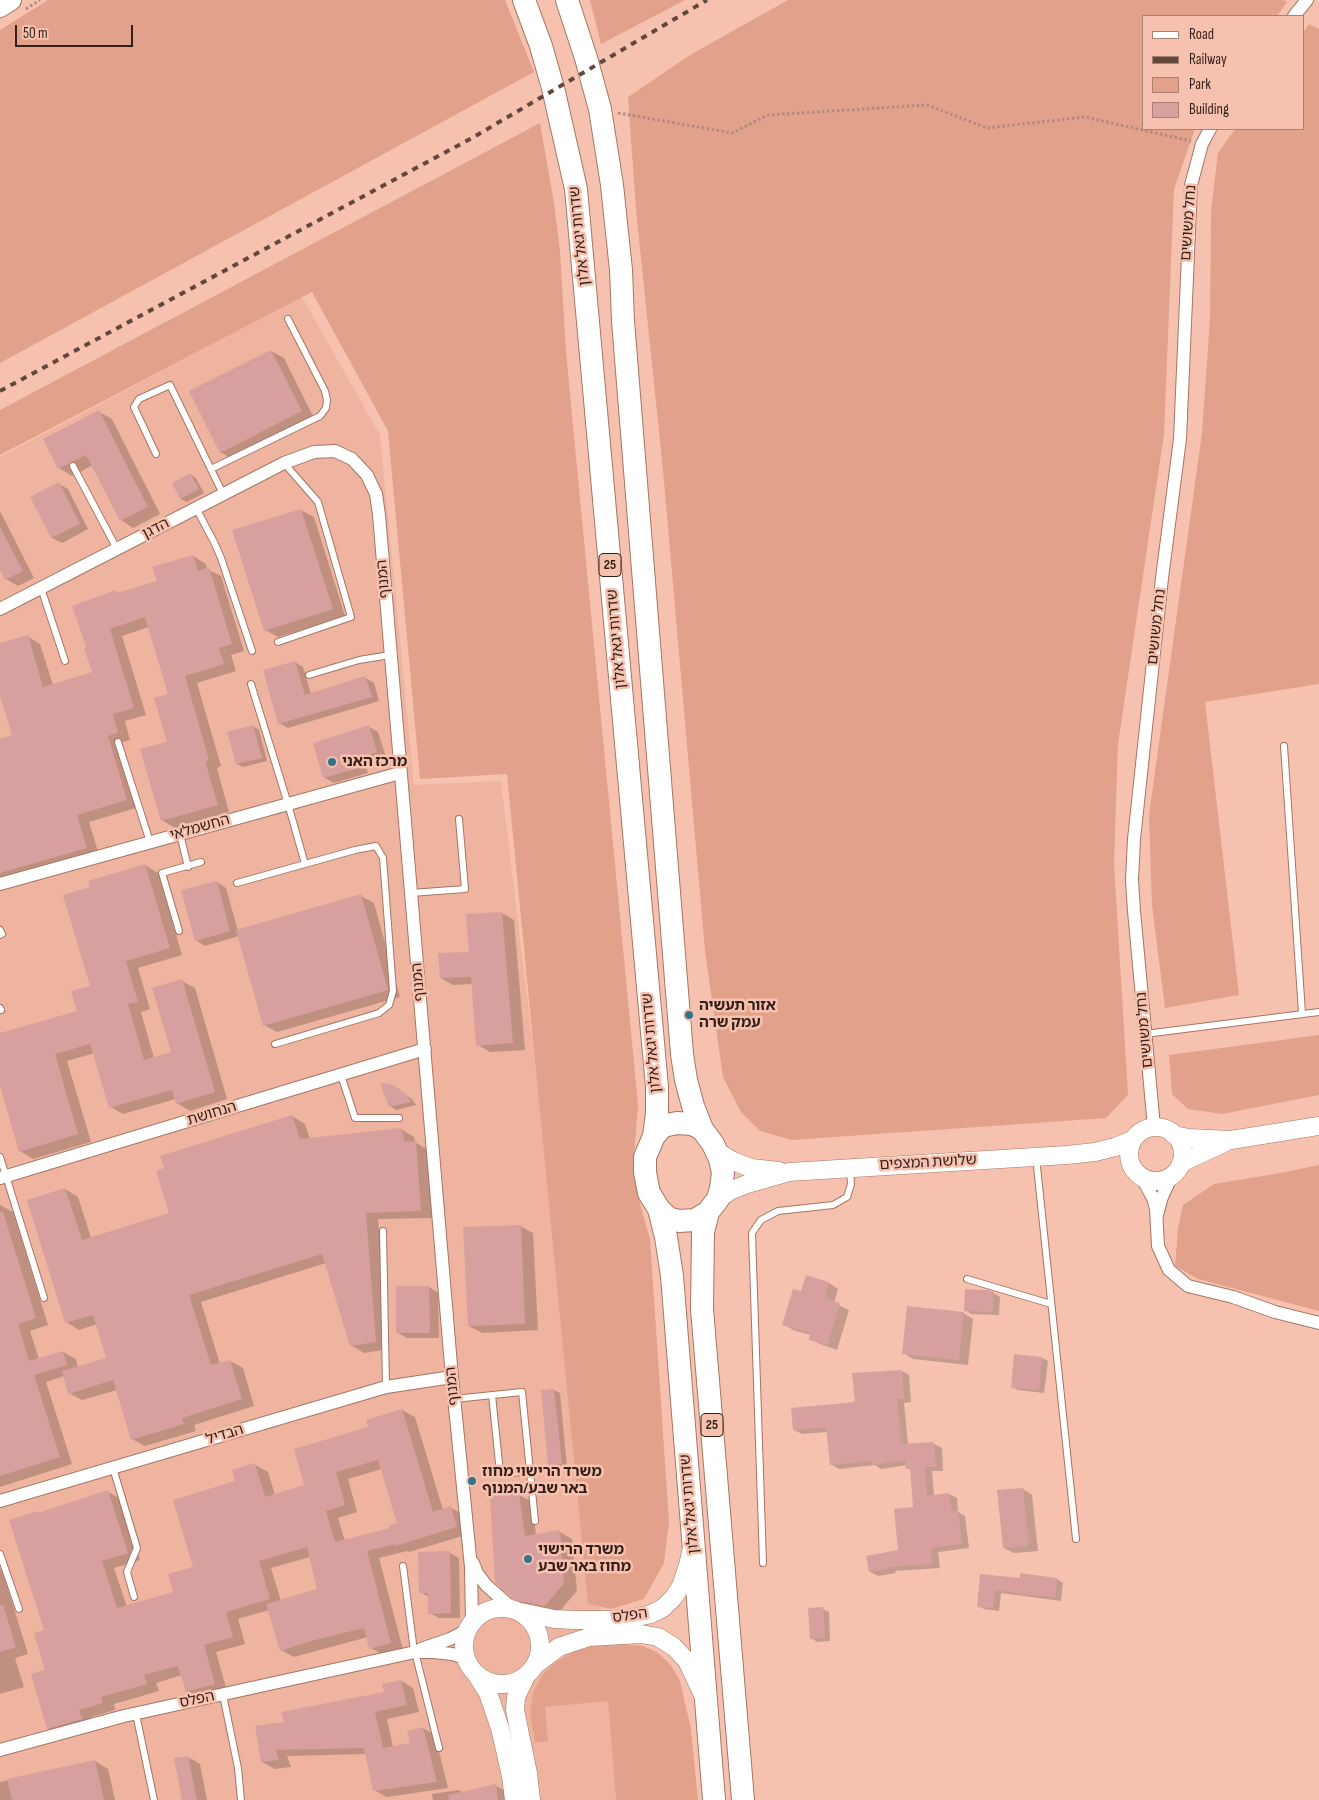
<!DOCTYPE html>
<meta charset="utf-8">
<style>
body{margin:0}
#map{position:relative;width:1319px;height:1800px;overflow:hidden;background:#f6c2af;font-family:"Sofia Sans Condensed",sans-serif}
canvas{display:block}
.legend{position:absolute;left:1142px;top:15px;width:162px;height:115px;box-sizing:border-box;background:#f6c2af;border:1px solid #a88173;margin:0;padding:6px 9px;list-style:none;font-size:15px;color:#331f18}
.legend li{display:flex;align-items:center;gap:10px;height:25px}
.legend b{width:25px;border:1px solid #a88173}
.scale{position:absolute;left:15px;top:25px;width:118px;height:22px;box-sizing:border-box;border:2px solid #331f18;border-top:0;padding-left:6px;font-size:15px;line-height:18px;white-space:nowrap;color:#331f18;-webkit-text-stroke:4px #f6c2af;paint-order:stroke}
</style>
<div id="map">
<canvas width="1319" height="1800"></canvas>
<ul class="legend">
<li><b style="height:6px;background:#fff"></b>Road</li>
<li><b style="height:6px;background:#63473d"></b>Railway</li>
<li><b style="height:14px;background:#e2a18a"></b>Park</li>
<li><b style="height:14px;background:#d7a09e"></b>Building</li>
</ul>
<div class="scale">50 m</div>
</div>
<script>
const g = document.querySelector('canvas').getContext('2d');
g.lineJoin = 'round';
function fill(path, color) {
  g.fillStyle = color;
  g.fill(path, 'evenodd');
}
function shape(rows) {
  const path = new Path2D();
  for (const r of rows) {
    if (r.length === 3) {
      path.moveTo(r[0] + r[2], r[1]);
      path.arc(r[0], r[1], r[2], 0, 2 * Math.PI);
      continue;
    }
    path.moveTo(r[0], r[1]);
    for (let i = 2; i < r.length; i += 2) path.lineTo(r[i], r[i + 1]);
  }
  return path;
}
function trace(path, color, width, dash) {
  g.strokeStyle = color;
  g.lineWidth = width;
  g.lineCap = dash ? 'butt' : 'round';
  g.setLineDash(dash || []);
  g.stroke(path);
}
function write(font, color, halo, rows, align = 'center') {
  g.font = font + ' "Sofia Sans Condensed","Noto Sans Hebrew",sans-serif';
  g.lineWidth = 5;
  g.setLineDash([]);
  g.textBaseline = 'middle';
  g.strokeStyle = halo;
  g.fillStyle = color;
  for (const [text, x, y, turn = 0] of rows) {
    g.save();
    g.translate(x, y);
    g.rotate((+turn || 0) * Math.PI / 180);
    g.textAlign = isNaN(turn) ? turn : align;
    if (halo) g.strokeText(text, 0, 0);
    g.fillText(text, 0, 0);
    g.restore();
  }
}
const built = shape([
 [302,297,380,435,414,785,501,781,602,1616,616,1800,0,1800,0,457]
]);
const green = shape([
 [48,0,505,0,534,72,0,363,0,30],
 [590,0,685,0,601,44],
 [788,0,1283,0,1287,2,1277,16,1143,16,1143,129,1195,129,1174,189,1164,434,1118,744,1114,863,1128,1095,1106,1118,792,1140,760,1131,741,1112,723,1077,705,951,663,470,636,210,628,97,690,55],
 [1309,24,1319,29,1319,684,1205,702,1239,995,1165,1008,1152,905,1149,815,1202,433,1210,318,1211,210,1218,153,1235,129,1303,129,1303,33],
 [540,123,554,203,560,251,566,352,638,1105,633,1168,637,1193,650,1239,669,1522,664,1563,644,1599,611,1609,588,1604,507,774,420,779,388,431,312,292,0,455,0,410],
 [1319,1035,1319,1095,1222,1114,1188,1109,1172,1094,1169,1055],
 [1319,1165,1319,1311,1198,1279,1175,1266,1178,1228,1183,1205,1214,1184,1281,1173],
 [623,1644,643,1646,657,1652,670,1664,680,1681,691,1729,698,1800,616,1800,608,1701,545,1707,548,1742,535,1742,530,1712,533,1693,542,1675,557,1661,575,1651,593,1646]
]);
const shadow = shape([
 [271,351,284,358,314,418,233,459,220,452],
 [99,412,112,419,160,514,133,528,121,520,93,465,72,476,59,468],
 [190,474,196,478,204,493,187,502,181,499,173,484],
 [59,484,68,489,88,529,62,543,52,538,32,497],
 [301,510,314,517,345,616,278,637,265,630],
 [0,511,34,578,18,586,6,579,0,567],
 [193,556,206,564,207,569,221,576,244,651,231,655,236,671,197,683,221,766,217,768,229,812,175,828,162,820,169,742,169,695,149,627,122,636,146,715,125,721,130,740,120,743,139,807,89,822,99,855,0,884,0,740,14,736,0,692,0,645,27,636,40,644,53,685,93,673,115,592,119,594,158,582],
 [295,662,303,667,311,694,365,678,374,683,379,701,288,728,279,723],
 [253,726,259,730,267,761,243,767,237,764],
 [369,727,378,732,386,757,365,764,368,773,334,783,325,778],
 [145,865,158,873,182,955,138,968,150,1009,141,1012,154,1058,172,1053,182,981,195,988,227,1099,190,1111,177,1103,176,1099,123,1114,111,1107,95,1053,67,1061,91,1142,33,1159,20,1151,0,1081,0,1035,79,1012,91,986,91,888],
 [217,882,226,888,238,931,361,896,374,903,400,997,277,1032,264,1025,239,936,205,946,196,940],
 [502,913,514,920,525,1050,490,1052,478,1045,473,984,453,985,441,978,470,953,468,915],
 [396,1088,412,1099,416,1105,396,1110,390,1106],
 [292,1116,305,1124,310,1139,401,1129,414,1137,415,1142,428,1150,433,1218,378,1219,389,1349,364,1353,351,1345,326,1263,201,1302,220,1364,230,1361,243,1368,254,1406,194,1425,196,1431,145,1446,132,1439,117,1390,82,1400,69,1393,64,1376,46,1382,72,1464,0,1487,0,1205,13,1212,48,1325,30,1331,39,1359,63,1352,76,1359,78,1368,108,1359,97,1324,79,1330,66,1322,65,1189,78,1197,91,1238,170,1214],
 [520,1226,533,1233,538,1330,482,1333,469,1326],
 [806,1277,829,1283,838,1289,834,1303,849,1310,837,1350,820,1344,810,1339,811,1335,793,1330,784,1324,802,1292],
 [429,1287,438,1293,439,1338,407,1338,398,1333],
 [993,1293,1000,1297,999,1315,971,1314,965,1310],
 [963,1313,973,1319,968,1365,913,1359,903,1353],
 [1042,1358,1048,1361,1044,1393,1018,1390,1012,1387],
 [902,1371,909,1375,911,1402,904,1403,908,1445,934,1444,942,1448,943,1471,932,1471,934,1496,949,1494,957,1498,958,1512,965,1516,969,1548,938,1552,940,1568,895,1571,896,1573,878,1576,870,1572,899,1551,915,1508,912,1471,907,1468,907,1465,881,1469,875,1465,839,1469,832,1465,828,1432,802,1434,794,1430,856,1403],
 [554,1390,560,1393,567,1467,555,1468,549,1464,542,1391],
 [402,1410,415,1417,443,1510,451,1508,464,1515,469,1534,409,1552,407,1551,379,1558,403,1650,383,1655,371,1648,368,1637,294,1657,281,1650,269,1610,238,1619,245,1644,216,1652,227,1691,199,1698,187,1691,182,1675,156,1683,159,1691,114,1704,115,1710,91,1717,94,1726,61,1735,48,1728,46,1631,39,1514,108,1492,121,1499,140,1560,114,1568,127,1607,175,1593,194,1568,237,1482,255,1465,268,1472,275,1495,306,1486,370,1428],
 [382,1469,399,1524,392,1529,345,1541,338,1518,357,1512,348,1479],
 [310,1557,319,1590,281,1601,271,1568],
 [1023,1489,1032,1495,1038,1551,1014,1553,1004,1548],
 [519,1495,532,1502,536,1535,560,1532,572,1539,577,1591,558,1613,531,1609,518,1601],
 [450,1553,459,1558,460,1618,439,1618,429,1613,429,1597,420,1592],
 [0,1569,2,1570,28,1654,15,1658,24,1687,0,1694],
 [1021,1574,1057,1579,1063,1583,1061,1601,1001,1593,999,1611,984,1609,978,1606,981,1575,1021,1579],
 [810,1609,823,1609,829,1612,830,1641,817,1642,811,1638],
 [401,1681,413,1688,419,1712,387,1719,393,1747,411,1744,423,1728,435,1735,448,1788,387,1797,374,1790,367,1754,287,1756,291,1767,275,1769,262,1762,285,1723,386,1693],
 [188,1757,200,1764,207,1800,184,1800],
 [95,1761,108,1769,115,1800,0,1800,0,1782],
 [496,1786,504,1790,505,1800,433,1800,432,1794,459,1790,463,1793]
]);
const building = shape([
 [271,350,302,411,220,453,189,391],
 [99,410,148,507,120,521,86,455,58,469,43,439],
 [190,473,199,489,180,499,172,483],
 [59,482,80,524,51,538,30,497],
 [301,509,333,609,264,631,232,530],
 [0,527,23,571,5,580,0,570],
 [193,555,198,571,209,567,232,644,219,648,224,664,185,676,209,760,205,761,218,805,161,821,140,749,167,742,154,698,168,694,145,617,110,629,134,708,113,714,118,733,108,736,127,800,77,815,87,848,0,873,0,739,12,735,0,696,0,643,28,635,43,687,92,672,84,648,86,647,72,606,116,590,117,593,157,581,152,567],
 [295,661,305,695,365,676,372,697,278,724,263,670],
 [253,725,262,758,236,764,227,732],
 [369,725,377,752,356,759,359,768,323,778,313,743],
 [145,864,170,948,126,961,138,1002,128,1004,144,1060,171,1052,152,988,182,979,215,1092,176,1104,172,1090,109,1108,90,1044,55,1054,78,1134,19,1152,0,1086,0,1033,77,1011,71,991,90,986,63,895,90,887,88,881],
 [217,881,230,931,195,941,181,890],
 [361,894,388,990,263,1026,236,930],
 [502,912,513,1043,476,1046,471,977,440,978,438,953,469,952,466,914],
 [380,1083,390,1084,397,1087,406,1094,411,1102,389,1107],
 [292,1115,300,1139,401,1128,405,1142,416,1141,421,1211,366,1213,376,1342,350,1346,322,1254,189,1295,211,1365,230,1360,242,1399,182,1418,184,1424,131,1440,113,1380,68,1394,62,1371,106,1358,93,1315,65,1323,27,1200,65,1188,82,1240,169,1213,156,1171,164,1168,160,1156],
 [0,1212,3,1212,36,1318,18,1324,29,1361,63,1351,67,1365,34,1375,60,1457,0,1476],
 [521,1225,525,1324,468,1326,463,1227],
 [806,1275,829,1282,825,1299,840,1303,827,1345,809,1340,810,1333,782,1325,793,1289,801,1291],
 [396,1286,429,1286,430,1333,396,1333],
 [965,1289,987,1290,994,1292,993,1312,964,1311],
 [907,1306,964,1312,959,1360,902,1354],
 [1014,1354,1042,1357,1039,1390,1011,1388],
 [902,1370,904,1399,897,1399,901,1444,934,1442,936,1467,925,1467,927,1496,949,1493,952,1511,958,1510,962,1544,931,1548,932,1564,888,1567,888,1569,869,1572,866,1556,898,1550,894,1509,913,1507,910,1468,906,1469,905,1460,872,1465,871,1461,830,1465,826,1427,793,1430,791,1408,855,1402,852,1373],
 [554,1389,562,1464,548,1465,541,1390],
 [402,1409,433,1512,451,1506,457,1527,395,1546,395,1544,367,1551,391,1643,369,1649,364,1628,311,1641,280,1651,266,1604,317,1589,307,1547,259,1561,270,1599,226,1612,233,1637,204,1645,215,1684,186,1692,178,1666,144,1675,147,1684,101,1697,103,1703,79,1710,82,1719,47,1729,31,1674,45,1670,34,1633,44,1630,9,1520,37,1511,38,1513,108,1490,128,1553,102,1561,117,1608,173,1592,168,1574,193,1567,173,1500,235,1481,232,1470,255,1463,265,1497,304,1485,294,1449,368,1427,366,1420],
 [378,1460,397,1523,389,1526,390,1528,335,1542,326,1511,345,1505,336,1472],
 [1023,1488,1029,1546,1003,1548,997,1490],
 [519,1493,525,1536,560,1530,564,1583,545,1606,523,1602,517,1602,495,1582,490,1496],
 [450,1551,451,1613,428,1614,428,1593,419,1593,418,1552],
 [1020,1573,1057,1578,1055,1598,995,1590,993,1608,977,1607,980,1574,1020,1578],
 [0,1605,3,1605,16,1647,0,1652],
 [823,1607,825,1638,810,1639,808,1608],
 [401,1680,407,1705,375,1712,383,1748,410,1743,407,1731,423,1727,437,1782,373,1791,364,1748,276,1750,279,1760,261,1762,255,1726,284,1722,281,1712,384,1692,382,1684],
 [188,1756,197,1800,182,1800,174,1758],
 [95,1760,104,1800,12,1800,7,1779],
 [496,1784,498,1800,449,1800,448,1795]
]);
const path = shape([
 [26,9,40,0],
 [618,113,732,133,768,115,927,105,987,128,1085,117,1191,141]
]);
const lane = shape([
 [156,454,134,407,139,399,170,385,223,494],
 [73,466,117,549],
 [211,469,320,416,326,408,327,400,325,391,288,319],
 [196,508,214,542,221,558,252,651],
 [41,588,65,661],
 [278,642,351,617,318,502,284,463],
 [309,675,359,660,390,655],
 [251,684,288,804,305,864],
 [118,742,150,842],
 [1284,746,1302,1013],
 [180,834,188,867],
 [237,883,355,850,376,846,383,858,393,991,389,1005,379,1013,275,1044],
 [411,893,465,889,459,819],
 [0,930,2,934,0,935],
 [179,931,162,873,201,862],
 [0,1008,1,1010],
 [1145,1034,1319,1012],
 [341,1075,355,1118,399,1118],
 [0,1157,44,1298],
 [1036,1157,1076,1539],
 [383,1231,386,1387],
 [967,1279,1051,1304],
 [492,1395,500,1473,530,1472],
 [454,1399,522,1392,535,1521],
 [113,1468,137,1548,127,1572,134,1597],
 [0,1554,19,1609],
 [763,1563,752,1233,761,1220,778,1211,833,1205,847,1197,851,1184,850,1169],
 [403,1566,414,1651],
 [415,1652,439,1748],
 [223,1695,238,1768,241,1800],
 [136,1714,154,1800]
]);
const street = shape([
 [1294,16,1307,0],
 [0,609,284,463,314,452,335,451,352,459,367,475,376,494,379,515,452,1377,471,1567,472,1621],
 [0,884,400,773],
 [1154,1127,1134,911,1132,880,1134,839,1162,578,1180,439,1191,185,1202,144,1210,129],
 [0,1178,425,1049],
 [1142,1178,1153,1198,1156,1209,1158,1246,1169,1270,1188,1286,1233,1297,1275,1312,1319,1323],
 [1157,1215,1162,1197,1172,1175],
 [0,1501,386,1387,452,1377],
 [473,1563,477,1573,486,1585,513,1609],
 [421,1649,450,1639,467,1630],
 [0,1750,124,1716,415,1652,434,1652,452,1654,462,1657,468,1663]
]);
const secondary = shape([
 [1156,1154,27],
 [1174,1135,1189,1138,1231,1140,1319,1126],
 [716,1151,733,1161,751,1168,779,1171],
 [1181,1163,1226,1142],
 [718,1199,730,1191,747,1184,789,1172,1067,1155,1095,1152,1115,1147,1133,1140],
 [502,1646,38],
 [521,1612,554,1619,575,1620,608,1620,633,1618,651,1614,663,1608,674,1597,681,1586,688,1565,691,1552],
 [535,1665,559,1647,589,1637,641,1634,658,1637,674,1647,687,1661,703,1695],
 [476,1674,488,1693,500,1728,511,1776,514,1800],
 [526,1676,516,1697,515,1710,528,1773,531,1800]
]);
const primary = shape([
 [0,7,11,0]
]);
const highway = shape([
 [524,0,541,46,553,88,576,189,657,1087,657,1113,654,1136],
 [567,0,586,58,600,109,612,185,621,270,623,321,682,1054,686,1080,693,1106,702,1129],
 [677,1123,692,1124,702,1129,713,1144,720,1159,723,1173,721,1188,718,1199,708,1212,695,1220,679,1221,668,1218,659,1209,649,1193,645,1172,645,1157,654,1136,663,1126,677,1123],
 [659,1209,666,1237,672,1276,714,1800],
 [708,1212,703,1232,702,1309,743,1800]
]);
const rail = shape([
 [0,391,472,138,707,0]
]);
const markers = [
 [332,762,5,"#347488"],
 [689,1015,5,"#347488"],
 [472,1481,5,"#347488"],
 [528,1559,5,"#347488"]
];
const shields = [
 [610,565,22],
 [712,1425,22]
];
const shieldNames = [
 ["25",610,565],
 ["25",712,1425]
];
const streetNames = [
 ["נחל משושים",1189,223,-86],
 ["שדרות יגאל אלון",580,236,-96],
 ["הדגן",156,529,-27],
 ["המנוף",384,579,-95],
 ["נחל משושים",1157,627,-84],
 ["שדרות יגאל אלון",617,639,-95],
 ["החשמלאי",200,828,-16],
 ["המנוף",419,982,-95],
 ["נחל משושים",1145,1030,-95],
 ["שדרות יגאל אלון",652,1043,-95],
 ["הנחושת",212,1114,-17],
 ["שלושת המצפים",928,1163,-3],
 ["המנוף",453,1386,-96],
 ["הבדיל",225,1435,-17],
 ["שדרות יגאל אלון",690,1504,-95],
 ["הפלס",630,1616,-8],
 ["הפלס",197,1700,-12]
];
const poiNames = [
 ["מרכז האני",342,762],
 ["אזור תעשיה",699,1006],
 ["עמק שרה",699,1023],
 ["משרד הרישוי מחוז",482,1472],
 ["באר שבע/המנוף",482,1489],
 ["משרד הרישוי",538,1550],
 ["מחוז באר שבע",538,1567]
];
fill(built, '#efb49f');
fill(green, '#e2a18a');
fill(shadow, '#0003');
fill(building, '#d7a09e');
trace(lane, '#a57564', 8);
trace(street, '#a57564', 14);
trace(secondary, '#a57564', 19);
trace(primary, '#a57564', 22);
trace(highway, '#a57564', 24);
trace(path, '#b38a7b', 3, [2.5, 2.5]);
trace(lane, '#fff', 6);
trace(street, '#fff', 12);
trace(secondary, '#fff', 18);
trace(primary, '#fff', 20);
trace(highway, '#fff', 22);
trace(rail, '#63473d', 4, [6, 6]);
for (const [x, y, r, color] of markers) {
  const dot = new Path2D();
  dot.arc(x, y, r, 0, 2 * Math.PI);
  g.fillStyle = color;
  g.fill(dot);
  trace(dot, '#f6c2af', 2);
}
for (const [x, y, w] of shields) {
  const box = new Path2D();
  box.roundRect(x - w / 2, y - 11.5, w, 23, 4);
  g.fillStyle = '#f6c2af';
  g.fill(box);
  trace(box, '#331f18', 1);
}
write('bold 14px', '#331f18', null, shieldNames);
write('15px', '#331f18', '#f6c2af', streetNames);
write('bold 15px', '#331f18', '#f6c2af', poiNames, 'left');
</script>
